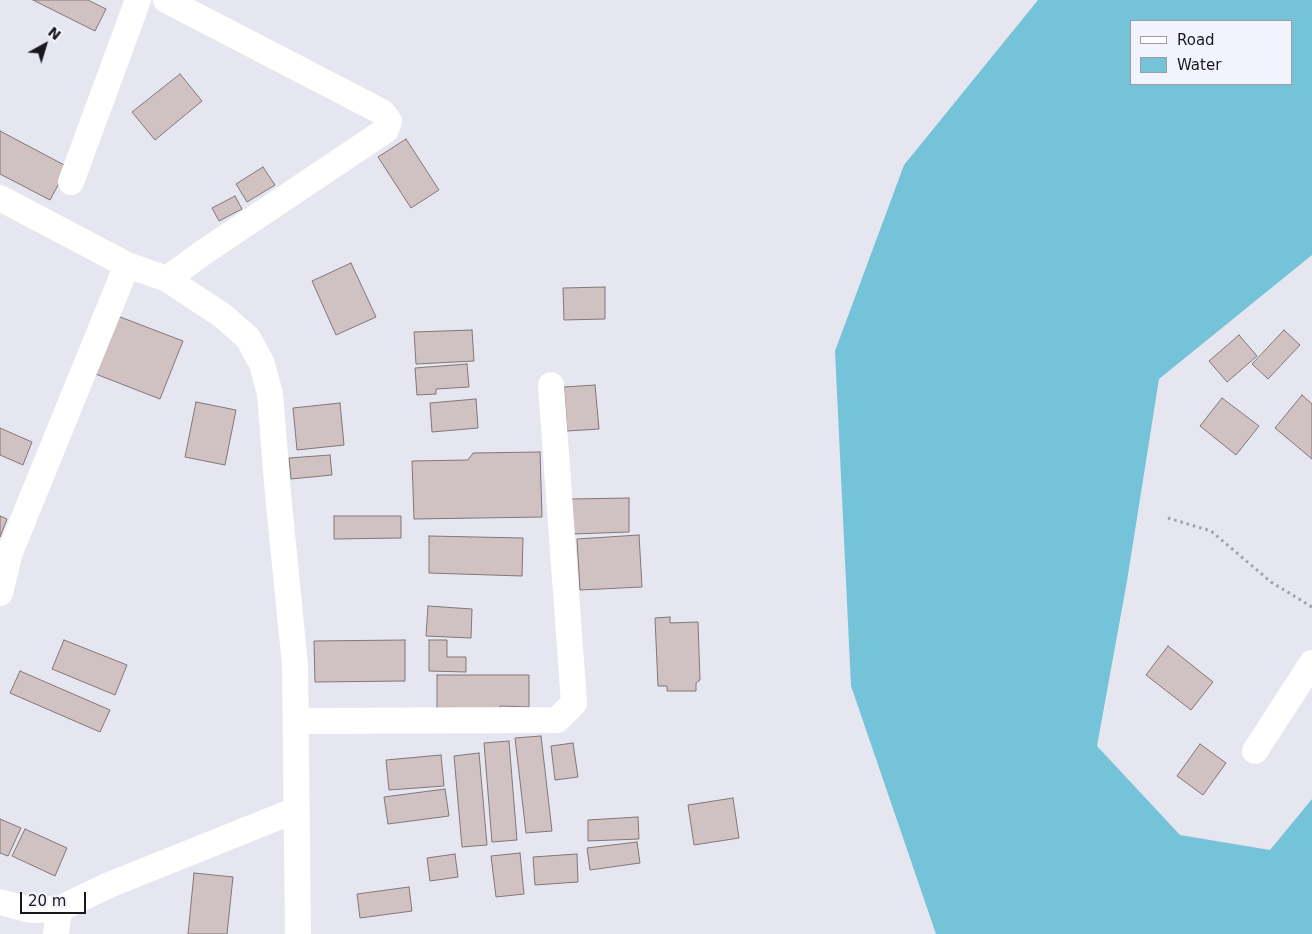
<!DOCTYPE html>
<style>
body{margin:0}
#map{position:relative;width:1312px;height:934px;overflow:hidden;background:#e6e6f1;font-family:"DejaVu Sans",sans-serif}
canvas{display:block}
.legend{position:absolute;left:1130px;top:20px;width:162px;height:65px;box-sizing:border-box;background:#f3f3fe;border:1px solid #9c9ca4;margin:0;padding:6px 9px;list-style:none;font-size:15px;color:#19191d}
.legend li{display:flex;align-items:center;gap:10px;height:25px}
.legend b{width:25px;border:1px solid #9c9ca4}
.north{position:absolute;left:20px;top:20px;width:50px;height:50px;-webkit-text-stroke:4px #f3f3fe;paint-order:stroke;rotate:39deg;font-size:14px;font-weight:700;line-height:20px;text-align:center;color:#19191d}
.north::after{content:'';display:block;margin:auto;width:18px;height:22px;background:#19191d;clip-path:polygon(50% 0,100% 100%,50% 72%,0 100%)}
.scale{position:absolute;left:20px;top:892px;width:66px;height:22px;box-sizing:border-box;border:2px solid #19191d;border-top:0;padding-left:6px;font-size:15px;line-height:18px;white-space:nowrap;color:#19191d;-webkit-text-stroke:4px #f3f3fe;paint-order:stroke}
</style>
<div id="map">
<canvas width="1312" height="934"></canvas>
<ul class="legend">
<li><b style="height:6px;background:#fff"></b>Road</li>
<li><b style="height:14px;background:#75c3d8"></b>Water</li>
</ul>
<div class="north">N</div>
<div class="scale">20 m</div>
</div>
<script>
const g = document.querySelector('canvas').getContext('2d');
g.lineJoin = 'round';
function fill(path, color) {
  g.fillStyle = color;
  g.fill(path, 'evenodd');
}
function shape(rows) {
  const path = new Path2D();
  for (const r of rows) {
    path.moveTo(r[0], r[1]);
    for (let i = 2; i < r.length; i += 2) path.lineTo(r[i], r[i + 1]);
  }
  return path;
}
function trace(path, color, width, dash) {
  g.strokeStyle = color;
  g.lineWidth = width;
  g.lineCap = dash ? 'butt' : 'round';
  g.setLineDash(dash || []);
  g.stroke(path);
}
const water = shape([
 [1038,0,1312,0,1312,255,1159,379,1127,581,1097,746,1180,835,1270,850,1312,799,1312,934,936,934,851,686,835,351,904,165],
 [1131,21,1291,21,1291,84,1131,84]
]);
const building = shape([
 [33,0,88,0,106,9,95,31,33,0],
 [180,74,202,101,155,140,132,112,180,74],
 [0,131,68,167,50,200,0,174,0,131],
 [406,139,439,190,411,208,378,157,406,139],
 [263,167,275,185,247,202,236,184,263,167],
 [235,196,242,209,219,221,212,208,235,196],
 [351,263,376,317,336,335,312,281,351,263],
 [605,287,605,319,564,320,563,288,605,287],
 [115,315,183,341,160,399,93,373,115,315],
 [472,330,474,361,416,364,414,332,472,330],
 [1284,330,1300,345,1268,379,1252,364,1284,330],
 [1239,335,1257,356,1227,382,1209,361,1239,335],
 [467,364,469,387,436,389,436,394,417,395,415,368,467,364],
 [595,385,599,429,567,431,564,387,595,385],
 [1302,395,1312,404,1312,459,1275,428,1302,395],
 [1222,398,1259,426,1236,455,1200,426,1222,398],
 [476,399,478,428,432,432,430,403,476,399],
 [196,402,236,410,225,465,185,457,196,402],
 [340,403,344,445,297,450,293,408,340,403],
 [0,428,32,442,23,465,0,455,0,428],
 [540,452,542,517,414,519,412,461,468,460,473,453,540,452],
 [330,455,332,475,291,479,289,458,330,455],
 [629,498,629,532,572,534,571,499,629,498],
 [0,516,7,519,0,537,0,516],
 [334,516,401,516,401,538,334,539,334,516],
 [639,535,642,587,580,590,577,539,639,535],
 [429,536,523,538,522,576,429,573,429,536],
 [428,606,472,609,471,638,426,636,428,606],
 [670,617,670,623,698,622,700,680,696,683,696,691,667,691,667,686,658,686,655,618,670,617],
 [64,640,127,665,115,695,52,669,64,640],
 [405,640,405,681,315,682,314,641,405,640],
 [429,640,447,640,447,657,466,657,466,672,429,671,429,640],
 [1168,646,1213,682,1191,710,1146,675,1168,646],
 [20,671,110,710,100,732,10,693,20,671],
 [437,675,529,675,529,707,500,706,499,713,437,712,437,675],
 [541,736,552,831,526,833,515,738,541,736],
 [509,741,517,840,492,842,484,743,509,741],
 [573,743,578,777,555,780,551,746,573,743],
 [1200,744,1226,763,1203,795,1177,776,1200,744],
 [479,753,487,845,462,847,454,756,479,753],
 [441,755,444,786,389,790,386,760,441,755],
 [445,789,449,816,388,824,384,797,445,789],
 [733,798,739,838,694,845,688,805,733,798],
 [638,817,639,839,588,841,588,820,638,817],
 [0,819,21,828,8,856,0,853,0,819],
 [25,829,67,848,55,876,12,856,25,829],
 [637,842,640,863,590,870,587,848,637,842],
 [520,853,524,894,496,897,491,856,520,853],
 [455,854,458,877,430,881,427,858,455,854],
 [577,854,578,882,535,885,533,857,577,854],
 [194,873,233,877,227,934,188,934,194,873],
 [409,887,412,911,360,918,357,894,409,887]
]);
const path = shape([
 [1168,518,1211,531,1271,582,1312,607]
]);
const minor = shape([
 [166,0,382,112,389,121,386,130,204,252,167,279],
 [71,182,138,0],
 [0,198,127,265,167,279,223,316,248,338,262,364,270,394,278,494,295,665,298,934],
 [0,593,10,552,127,265],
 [296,721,557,720,574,703,551,385],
 [1255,751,1312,663],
 [0,902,31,910,59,909,109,885,296,810],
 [56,934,59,909]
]);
fill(water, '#75c3d8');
fill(building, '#d0c2c2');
trace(building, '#827676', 1);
trace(path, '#a0a0a9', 3, [2.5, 4]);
trace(minor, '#fff', 26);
</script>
